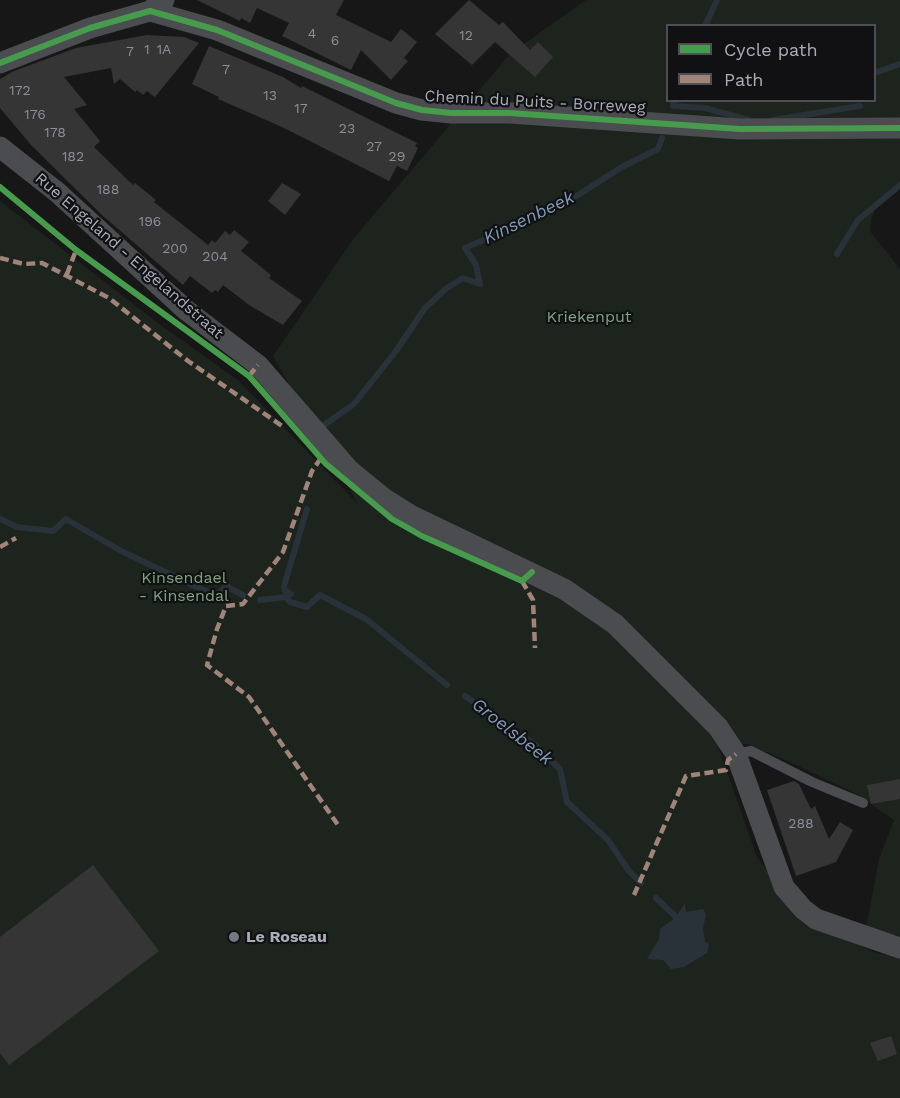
<!DOCTYPE html>
<style>
body{margin:0}
#map{position:relative;width:900px;height:1098px;overflow:hidden;background:#171717;font-family:"Work Sans",sans-serif}
canvas{display:block}
.legend{position:absolute;left:666px;top:24px;width:210px;height:78px;box-sizing:border-box;background:#111113;border:2px solid #4d4f55;margin:0;padding:8px 10px;list-style:none;font-size:18px;color:#a8adb8}
.legend li{display:flex;align-items:center;gap:12px;height:30px}
.legend b{width:30px;border:2px solid #4d4f55}
</style>
<div id="map">
<canvas width="900" height="1098"></canvas>
<ul class="legend">
<li><b style="height:8px;background:#469c4c"></b>Cycle path</li>
<li><b style="height:8px;background:#a18479"></b>Path</li>
</ul>
</div>
<script>
const g = document.querySelector('canvas').getContext('2d');
g.lineJoin = 'round';
function fill(path, color) {
  g.fillStyle = color;
  g.fill(path, 'evenodd');
}
function shape(rows) {
  const path = new Path2D();
  for (const r of rows) {
    path.moveTo(r[0], r[1]);
    for (let i = 2; i < r.length; i += 2) path.lineTo(r[i], r[i + 1]);
  }
  return path;
}
function trace(path, color, width, dash) {
  g.strokeStyle = color;
  g.lineWidth = width;
  g.lineCap = dash ? 'butt' : 'round';
  g.setLineDash(dash || []);
  g.stroke(path);
}
function write(font, color, halo, rows, align = 'center') {
  g.font = font + ' "Work Sans",sans-serif';
  g.lineWidth = 4.5;
  g.setLineDash([]);
  g.textBaseline = 'middle';
  g.strokeStyle = halo;
  g.fillStyle = color;
  for (const [text, x, y, turn = 0] of rows) {
    g.save();
    g.translate(x, y);
    g.rotate((+turn || 0) * Math.PI / 180);
    g.textAlign = isNaN(turn) ? turn : align;
    if (halo) g.strokeText(text, 0, 0);
    g.fillText(text, 0, 0);
    g.restore();
  }
}
const green = shape([
 [586,0,900,0,900,187,875,210,871,220,870,231,900,269,900,936,866,929,879,859,894,820,857,794,788,761,747,744,718,746,757,857,800,915,873,952,900,959,900,1098,0,1098,0,201,163,327,238,380,358,504,273,356,354,238,510,54],
 [668,26,874,26,874,100,668,100]
]);
const water = shape([
 [685,903,686,912,703,909,706,914,703,929,705,942,709,944,707,953,684,967,671,969,663,960,647,959,659,939,660,929,676,917]
]);
const stream = shape([
 [705,26,717,0],
 [874,73,900,64],
 [674,100,673,106,705,108,749,120],
 [773,120,860,106],
 [837,254,858,220,900,185],
 [320,428,354,404,396,351,425,308,447,288,463,278,480,284,476,265,465,248,556,209,622,167,658,149,662,138],
 [0,519,17,527,53,531,66,519,123,552,216,596,226,586,243,595],
 [286,597,291,594,285,591,284,586,307,509],
 [260,600,286,597,290,602,307,607,320,595,366,619,447,685],
 [465,696,535,745,560,769,567,802,608,840,629,871,641,883],
 [656,898,676,917]
]);
const building = shape([
 [197,0,344,0,336,15,391,42,401,29,417,42,404,58,408,61,391,80,361,50,351,70,282,36,289,23,257,8,250,23,241,18,240,21],
 [469,0,499,25,503,22,530,50,538,42,553,57,535,77,495,42,472,65,435,34],
 [147,35,184,37,199,43,155,97,147,91,143,95,137,90,135,92,120,79,114,84,111,68,64,77,87,105,74,109,100,141,94,147,133,185,135,183,156,200,154,202,208,245,212,240,215,243,225,231,230,235,234,230,249,242,241,251,271,275,269,278,302,301,283,325,249,305,223,285,218,292,215,290,212,293,190,276,183,285,103,216,31,145,0,108,0,79,14,71,76,48],
 [209,46,283,77,301,88,302,86,417,143,415,146,418,148,407,171,397,166,389,181,282,127,218,99,219,97,192,84],
 [282,183,301,194,285,215,268,201],
 [900,779,900,799,871,804,867,785],
 [794,781,799,784,811,809,815,806,829,839,840,822,853,830,836,862,796,876,767,790],
 [93,865,159,951,9,1065,0,1053,0,937],
 [891,1036,897,1054,878,1061,870,1043]
]);
const service = shape([
 [736,754,751,751,812,782,863,803]
]);
const minor = shape([
 [150,11,217,30,396,103,422,110,451,113,510,113,740,129,900,128],
 [0,63,90,28,150,11,164,0],
 [0,147,57,192,186,310,258,365,349,470,382,497,412,516,564,589,615,624,718,727,736,754,784,887,803,909,816,919,900,948]
]);
const quiet = shape([
 [0,258,24,264,42,263,109,298,188,361,285,428],
 [67,274,76,250],
 [249,376,258,365],
 [321,458,312,471,283,552,243,604,226,606,217,629,207,665,249,697,338,825],
 [0,547,16,538],
 [522,581,533,600,535,648],
 [634,895,686,776,726,770,728,760,736,754]
]);
const cycleway = shape([
 [0,63,90,28,150,11,217,30,396,103,422,110,451,113,510,113,740,129,900,128],
 [0,187,76,250,249,376,326,464,392,519,422,536,522,581,532,572]
]);
const markers = [
 [234,937,6,"#757880"]
];
const numberNames = [
 ["4",312,34],
 ["12",466,36],
 ["6",335,41],
 ["1",147,50],
 ["1A",164,50],
 ["7",130,52],
 ["7",226,70],
 ["172",20,91],
 ["13",270,96],
 ["17",301,109],
 ["176",35,115],
 ["23",347,129],
 ["178",55,133],
 ["27",374,147],
 ["182",73,157],
 ["29",397,157],
 ["188",108,190],
 ["196",150,222],
 ["200",175,249],
 ["204",215,257],
 ["288",801,824]
];
const streetNames = [
 ["Chemin du Puits - Borreweg",535,102,3],
 ["Rue Engeland - Engelandstraat",129,256,41]
];
const parkNames = [
 ["Kriekenput",589,317],
 ["Kinsendael",184,578],
 ["- Kinsendal",184,596]
];
const poiNames = [
 ["Le Roseau",246,937]
];
const waterNames = [
 ["Kinsenbeek",529,218,-26],
 ["Groelsbeek",512,732,38]
];
fill(green, '#1d241e');
fill(water, '#2a3239');
trace(stream, '#2a3239', 6);
fill(building, '#353536');
trace(service, '#4b4c50', 10);
trace(minor, '#4b4c50', 21);
trace(quiet, '#a18479', 4.5, [9, 4.5]);
trace(cycleway, '#469c4c', 6);
for (const [x, y, r, color] of markers) {
  const dot = new Path2D();
  dot.arc(x, y, r, 0, 2 * Math.PI);
  g.fillStyle = color;
  g.fill(dot);
  trace(dot, '#111113', 2);
}
write('14px', '#8b8f98', null, numberNames);
write('16px', '#a8adb8', '#111113', streetNames);
write('16px', '#7fa381', '#111113', parkNames);
write('bold 16px', '#a8adb8', '#111113', poiNames, 'left');
write('italic 18px', '#7f9bb3', '#111113', waterNames);
</script>
